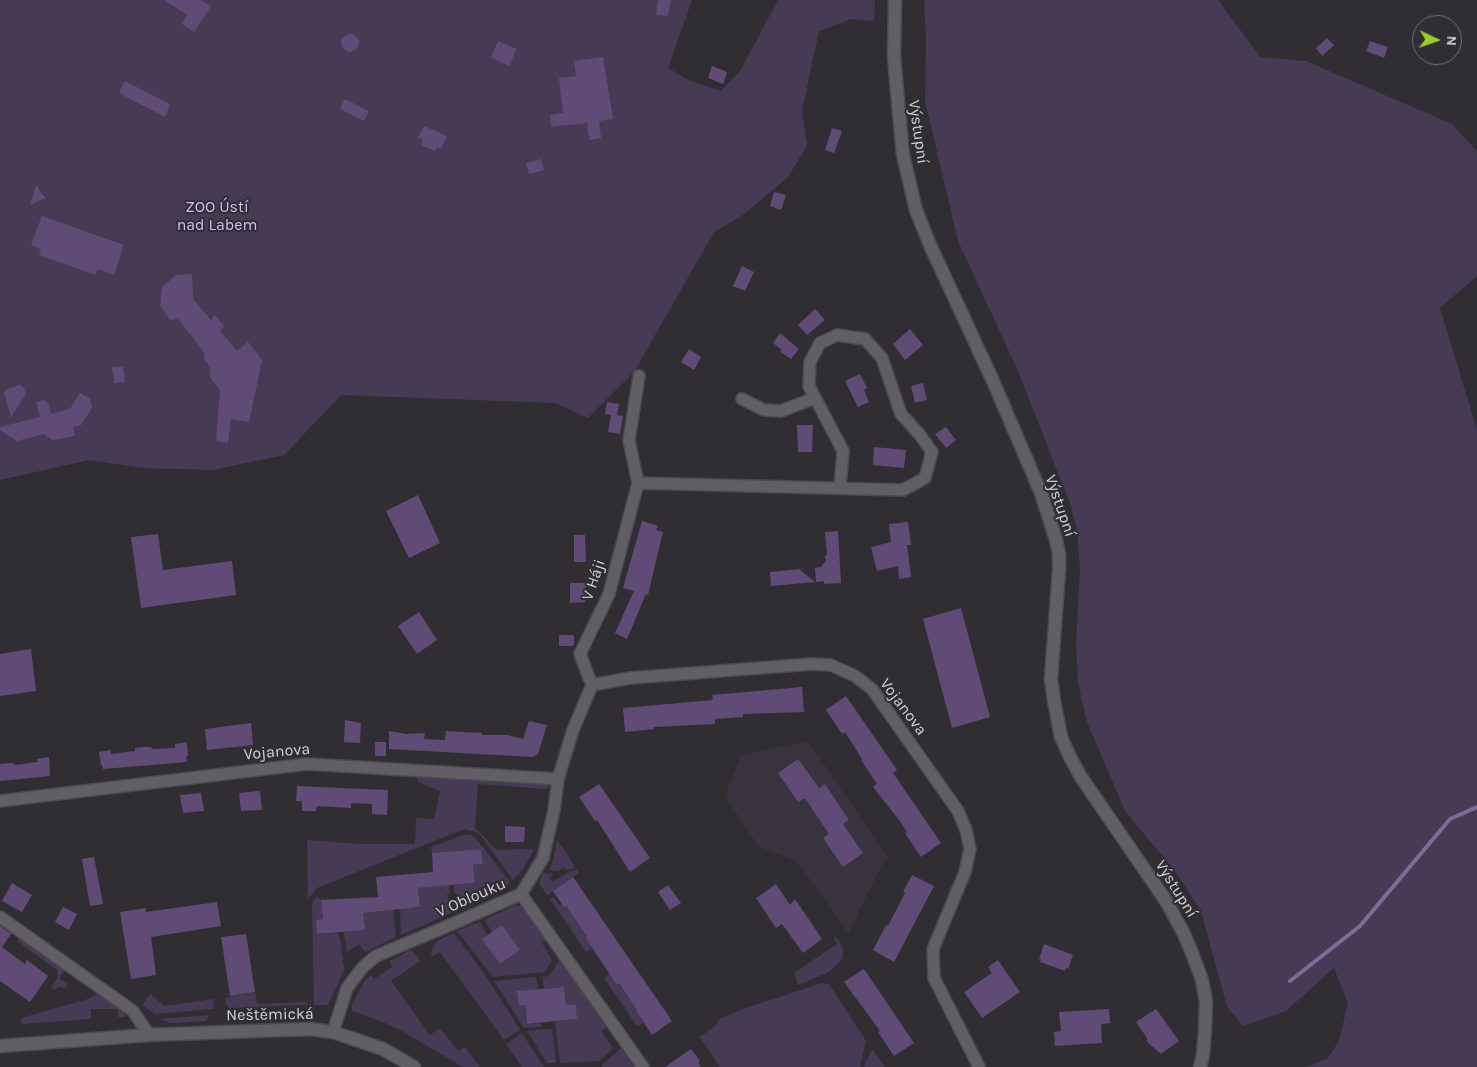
<!DOCTYPE html>
<meta charset="utf-8">
<style>
body{margin:0}
#map{position:relative;width:1477px;height:1067px;overflow:hidden;background:#302e33;font-family:Karla,sans-serif}
canvas{display:block}
.north{position:absolute;left:1412px;top:15px;width:50px;height:50px;box-sizing:border-box;background:#302e33;border:1px solid #716f73;border-radius:50%;rotate:93deg;font-size:14px;font-weight:700;line-height:20px;text-align:center;color:#d2d1d4}
.north::after{content:'';display:block;margin:auto;width:18px;height:22px;background:#9bcb32;clip-path:polygon(50% 0,100% 100%,50% 72%,0 100%)}
</style>
<div id="map">
<canvas width="1477" height="1067"></canvas>
<div class="north">N</div>
</div>
<script>
const g = document.querySelector('canvas').getContext('2d');
g.lineJoin = 'round';
function fill(path, color) {
  g.fillStyle = color;
  g.fill(path, 'evenodd');
}
function shape(rows) {
  const path = new Path2D();
  for (const r of rows) {
    if (r.length === 3) {
      path.moveTo(r[0] + r[2], r[1]);
      path.arc(r[0], r[1], r[2], 0, 2 * Math.PI);
      continue;
    }
    path.moveTo(r[0], r[1]);
    for (let i = 2; i < r.length; i += 2) path.lineTo(r[i], r[i + 1]);
  }
  return path;
}
function trace(path, color, width, dash) {
  g.strokeStyle = color;
  g.lineWidth = width;
  g.lineCap = dash ? 'butt' : 'round';
  g.setLineDash(dash || []);
  g.stroke(path);
}
function write(font, color, halo, rows, align = 'center') {
  g.font = font + ' Karla,sans-serif';
  g.lineWidth = 4;
  g.setLineDash([]);
  g.textBaseline = 'middle';
  g.strokeStyle = halo;
  g.fillStyle = color;
  for (const [text, x, y, turn = 0] of rows) {
    g.save();
    g.translate(x, y);
    g.rotate((+turn || 0) * Math.PI / 180);
    g.textAlign = isNaN(turn) ? turn : align;
    if (halo) g.strokeText(text, 0, 0);
    g.fillText(text, 0, 0);
    g.restore();
  }
}
const built = shape([
 [808,741,888,857,883,863,848,934,798,862,759,847,725,796,741,755]
]);
const green = shape([
 [0,0,692,0,668,68,690,81,721,91,740,71,778,0,875,0,874,21,852,19,819,31,802,111,807,146,788,177,743,215,714,232,634,372,588,418,555,403,341,395,284,455,213,470,142,468,89,460,0,480],
 [924,0,1218,0,1260,57,1306,61,1452,124,1477,151,1477,276,1440,308,1477,430,1477,1067,1306,1067,1327,1059,1339,1041,1348,1003,1334,968,1286,1011,1243,1026,1227,1007,1201,911,1175,871,1125,811,1087,722,1078,683,1076,643,1080,568,1077,532,1071,506,1018,371,958,241,925,101,926,39],
 [417,774,544,783,547,784,549,788,546,789,478,784,475,828,497,850,531,849,533,851,523,869,513,880,481,836,476,832,464,829,317,888,308,899,307,840,360,844,415,844,416,818,434,819,440,791,418,782],
 [470,834,477,840,510,882,500,890,472,903,470,900,456,906,457,898,456,893,454,893,454,885,475,883,473,864,483,863,481,849,432,853,431,847,463,835],
 [557,840,566,852,575,868,566,870,564,867,558,871,549,870,553,860],
 [577,870,579,873,547,895,539,883,543,873,553,874,549,877,552,882,568,873,567,872],
 [449,885,450,893,447,894,451,913,401,935,400,909,420,907,418,888],
 [317,896,321,900,323,919,316,920,317,934,339,933,344,967,344,971,328,1005,314,1005,312,904],
 [553,897,559,905,562,904,566,906,587,936,585,937,592,948,586,952,550,899],
 [516,905,523,907,528,912,547,939,542,943,552,960,545,972,493,977,457,931,480,922,487,935,482,939,500,964,519,950,502,925,492,932,484,920],
 [393,910,396,937,365,952,359,944,347,952,344,932,364,930,363,913],
 [454,933,488,979,520,1030,504,1040,440,952,432,956,431,954,433,946,439,940],
 [833,937,837,938,842,945,843,951,843,957,839,963,827,973,798,985,794,973,837,944],
 [19,938,63,969,64,971,59,978,68,984,64,989,59,986,55,990,51,988,58,977,57,970,17,941],
 [410,950,415,953,420,961,391,981,430,1035,440,1028,458,1051,465,1047,480,1067,463,1067,402,1031,383,1022,352,1011,352,1004,365,981,371,975,374,979,392,967,390,961],
 [560,959,607,1027,601,1031,613,1048,600,1061,560,1063,555,1021,577,1019,576,1005,566,1005,564,987,544,989,542,977,549,976],
 [610,974,617,984,619,983,637,1010,636,1011,643,1023,637,1026,604,978],
 [536,977,538,989,518,991,519,1006,526,1005,528,1024,541,1023,541,1027,524,1028,494,981],
 [822,983,829,984,866,1041,860,1067,720,1067,699,1036,701,1036,714,1027,720,1019,743,1009],
 [255,992,257,1004,308,1002,308,1005,229,1008,226,1005,225,998],
 [96,994,101,996,123,1009,125,1012,125,1017,118,1017,118,1009,91,1009,91,1019,22,1024,21,1018,88,999],
 [150,994,165,1006,214,999,213,1009,155,1014,142,1005],
 [263,1011,308,1011,308,1017,283,1015,238,1018,231,1013],
 [210,1015,205,1021,170,1023,159,1019],
 [552,1029,556,1063,547,1063,527,1031],
 [522,1033,544,1067,522,1067,506,1044],
 [621,1048,634,1067,602,1067,602,1065],
 [873,1050,874,1051,885,1067,864,1067,871,1051]
]);
const stream = shape([
 [1290,981,1360,926,1450,819,1477,807]
]);
const building = shape([
 [165,0,201,0,211,6,194,32,182,24,187,15],
 [658,0,671,0,668,16,656,15],
 [350,43,9],
 [1327,38,1334,45,1322,56,1316,48],
 [498,41,516,49,510,66,491,58],
 [1370,41,1388,47,1384,58,1366,51],
 [603,57,613,119,599,121,601,138,589,140,587,123,551,127,550,115,563,113,559,78,576,76,574,61],
 [712,66,727,72,723,84,708,78],
 [125,81,170,104,165,117,119,93],
 [345,99,369,111,364,121,340,109],
 [424,126,447,136,441,149,437,147,435,151,421,145,423,140,418,138],
 [832,128,842,131,834,153,825,150],
 [541,159,544,170,529,174,526,163],
 [36,185,45,198,30,205],
 [774,192,786,195,781,210,770,206],
 [42,216,124,245,114,275,98,269,95,275,39,255,41,249,31,245],
 [742,266,754,272,745,291,733,286],
 [192,274,193,299,211,320,215,315,224,326,220,331,237,351,248,342,262,360,249,422,231,419,228,443,216,441,220,390,210,377,210,367,204,359,205,353,178,319,170,320,160,306,162,287,176,275],
 [815,309,825,320,807,335,798,325],
 [910,329,923,345,905,360,893,344],
 [780,333,799,349,791,359,780,352,782,350,773,343],
 [689,349,701,357,694,370,681,362],
 [123,366,125,382,114,383,112,367],
 [860,374,867,388,864,390,869,402,858,407,845,381],
 [923,383,927,400,915,403,911,386],
 [20,385,24,388,26,394,11,417,4,393,7,389],
 [80,393,90,399,92,408,81,425,73,427,75,436,53,440,44,434,17,441,0,430,0,427,40,417,36,402,44,400,48,403,51,414,70,409],
 [607,402,619,404,617,415,623,416,620,434,608,432,611,415,605,414],
 [797,425,813,425,812,452,798,452],
 [946,427,956,440,946,448,935,434],
 [874,447,906,450,904,468,873,465],
 [418,495,440,543,409,558,386,511],
 [642,521,658,526,656,530,663,532,648,595,646,594,627,639,615,633,634,591,623,588],
 [908,522,911,545,907,545,911,577,899,579,898,566,877,571,871,547,891,542,889,524],
 [838,531,841,583,824,584,824,581,816,582,815,568,821,567,826,561,825,556,827,555,825,532],
 [158,534,163,570,232,561,236,595,141,608,131,537],
 [574,535,585,535,586,562,574,562],
 [799,569,815,582,771,586,770,572],
 [570,583,586,583,585,602,570,603],
 [961,608,990,717,952,728,923,619],
 [419,612,437,640,417,654,398,626],
 [559,635,574,635,574,646,559,646],
 [31,649,36,691,0,696,0,654],
 [802,687,804,712,743,714,743,717,715,719,715,724,654,727,654,729,625,732,623,708,713,700,712,695],
 [846,696,897,770,893,773,941,843,921,857,905,833,907,832,899,820,873,787,877,784,861,760,862,759,845,732,842,734,826,710],
 [345,720,361,723,360,743,344,742],
 [529,721,547,725,538,754,533,757,389,749,389,731,407,734,425,733,424,739,445,740,446,731,482,733,482,735,508,735,523,739],
 [251,723,253,745,207,750,205,729],
 [187,742,188,756,186,756,187,762,103,769,102,765,101,765,99,752,111,750,111,754,135,751,135,748,144,747,151,747,152,749,175,748,175,744],
 [375,742,386,742,386,756,375,756],
 [49,757,50,776,0,781,0,764,14,763,14,765,38,762,37,759],
 [798,759,819,788,825,784,849,820,843,824,863,853,843,867,823,838,829,834,805,798,798,802,778,773],
 [599,784,650,858,630,872,597,820,595,821,579,797],
 [297,786,388,790,387,815,372,814,372,804,351,803,351,808,317,806,316,811,302,811,302,801,296,801],
 [260,791,262,810,241,811,239,793],
 [201,793,204,811,183,813,180,795],
 [505,826,525,827,524,842,505,842],
 [481,849,483,864,473,864,475,883,418,888,420,907,363,913,365,930,317,934,316,920,323,919,321,900,378,897,376,877,433,872,432,853],
 [94,857,103,904,90,906,82,859],
 [912,875,934,886,894,962,873,950,886,925,888,926,905,893,903,892],
 [573,877,672,1021,652,1035,636,1011,637,1010,619,983,617,985,585,937,587,936,566,906,564,907,553,891],
 [12,883,32,895,22,912,2,901],
 [776,884,790,905,795,899,822,939,803,953,782,924,776,928,756,898],
 [668,885,681,903,670,910,658,892],
 [217,902,221,926,151,937,156,975,131,979,120,912,146,908,146,912],
 [63,907,77,914,69,930,55,922],
 [502,925,520,950,500,964,482,939],
 [0,926,11,934,2,947,25,964,27,960,48,976,30,1002,0,981],
 [246,934,255,992,230,996,221,937],
 [1044,944,1073,955,1068,969,1066,968,1065,971,1040,962,1041,959,1039,959],
 [998,960,1020,992,982,1018,964,992,992,973,988,967],
 [864,969,914,1043,894,1056,878,1032,880,1031,872,1020,844,982],
 [564,987,566,1005,576,1004,577,1019,527,1024,526,1005,519,1006,517,991],
 [1109,1009,1110,1023,1101,1024,1102,1043,1055,1046,1054,1032,1061,1031,1059,1012],
 [1156,1009,1179,1041,1161,1054,1147,1042,1147,1038,1136,1022],
 [691,1049,700,1061,698,1062,701,1067,665,1067]
]);
const street = shape([
 [742,399,764,410,781,411,815,398],
 [638,483,903,490,925,478,932,452,920,435,901,414,882,358,865,339,837,335,820,343,810,362,809,386,843,451,840,488],
 [592,685,580,654,609,594,638,483,629,440,639,376],
 [0,801,307,764,558,779],
 [521,894,543,858,554,810,558,779,573,730,592,685,630,678,811,664,831,665,855,676,872,689,958,811,966,830,970,849,965,872,933,949,934,978,979,1067],
 [521,894,643,1067],
 [0,917,133,1011,149,1035],
 [333,1032,347,988,363,967,376,956,450,925,521,894]
]);
const secondary = shape([
 [895,0,894,56,898,102,903,155,916,210,930,245,993,381,1041,493,1056,540,1059,554,1059,570,1051,679,1054,701,1061,737,1070,757,1081,777,1166,901,1184,934,1192,953,1202,980,1206,1001,1205,1030,1203,1055,1200,1067],
 [0,1046,149,1035,309,1029,333,1032,383,1049,414,1067]
]);
const streetNames = [
 ["Výstupní",918,132,82],
 ["Výstupní",1060,506,71],
 ["V Háji",594,580,-71],
 ["Vojanova",903,707,53],
 ["Vojanova",277,752,-5],
 ["Výstupní",1176,889,58],
 ["V Oblouku",471,898,-24],
 ["Neštěmická",270,1015,-1]
];
const parkNames = [
 ["ZOO Ústí",217,207],
 ["nad Labem",217,225]
];
fill(built, '#38333e');
fill(green, '#473a55');
trace(stream, '#806b98', 4);
fill(building, '#604b76');
trace(street, '#4c4a4f', 14);
trace(secondary, '#4c4a4f', 15);
trace(street, '#615e65', 11);
trace(secondary, '#615e65', 12);
write('16px', '#d2d1d4', '#302e33', streetNames);
write('16px', '#d7bdf5', '#302e33', parkNames);
</script>
